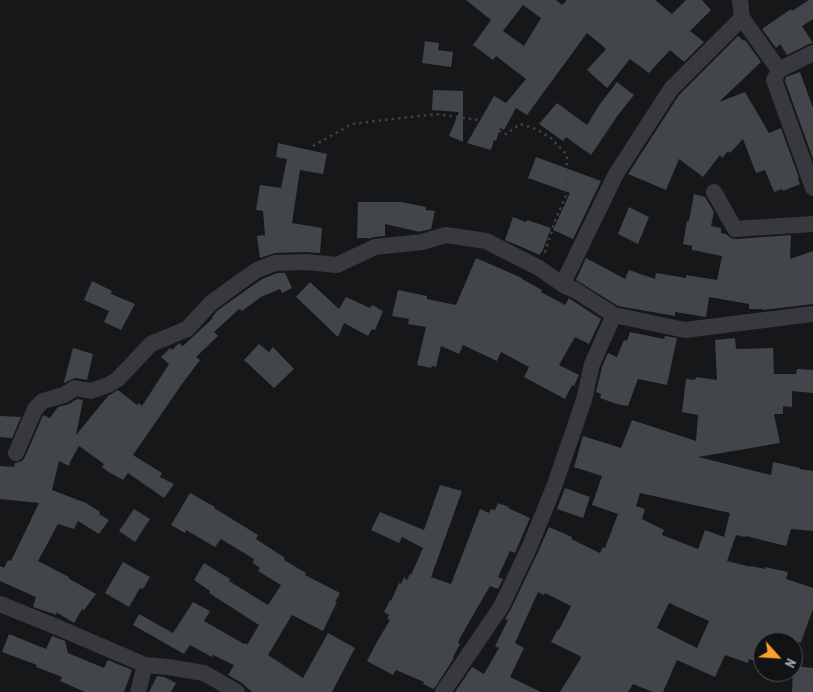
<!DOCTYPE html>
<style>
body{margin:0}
#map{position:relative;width:813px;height:692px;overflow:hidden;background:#161719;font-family:"PT Sans Narrow",sans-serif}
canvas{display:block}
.north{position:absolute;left:753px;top:632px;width:50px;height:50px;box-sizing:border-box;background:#111214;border:1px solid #4d5156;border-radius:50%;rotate:116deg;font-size:14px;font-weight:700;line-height:20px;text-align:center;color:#a8afb9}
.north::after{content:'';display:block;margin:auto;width:18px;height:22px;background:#fba22c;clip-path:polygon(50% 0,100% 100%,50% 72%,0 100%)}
</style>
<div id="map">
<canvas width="813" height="692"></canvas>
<div class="north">N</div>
</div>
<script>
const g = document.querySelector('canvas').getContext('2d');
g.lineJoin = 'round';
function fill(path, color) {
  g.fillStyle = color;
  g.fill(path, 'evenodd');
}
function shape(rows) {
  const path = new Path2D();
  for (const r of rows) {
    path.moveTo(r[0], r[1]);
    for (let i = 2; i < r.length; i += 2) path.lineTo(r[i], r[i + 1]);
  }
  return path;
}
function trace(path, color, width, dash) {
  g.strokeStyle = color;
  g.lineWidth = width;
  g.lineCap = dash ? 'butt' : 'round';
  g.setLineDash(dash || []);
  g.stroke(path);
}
const building = shape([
 [466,0,556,0,562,5,567,0,655,0,672,14,686,0,702,0,711,10,690,31,704,42,684,62,670,50,649,73,630,59,607,88,587,70,606,49,587,33,527,115,516,108,504,130,500,128,496,141,494,140,491,150,467,143,494,96,506,103,526,79,496,56,493,60,473,45,491,20],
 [523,5,541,18,524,46,503,31],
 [809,0,813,0,813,19,802,26,813,43,809,44,787,55,780,44,776,48,762,29,791,9,792,11],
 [738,36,744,41,745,40,761,62,719,102,745,92,769,133,781,128,799,178,798,179,800,184,783,191,782,189,774,192,765,170,756,173,743,139,730,153,728,151,722,158,720,155,703,177,679,159,666,190,628,174,679,95],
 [425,41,439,43,438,50,453,52,451,67,422,63],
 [800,72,813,108,813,159,785,81,786,77],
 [617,82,634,95,618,115,591,155,566,137,563,141,539,124,557,103,587,125,600,104],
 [433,90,463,91,463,142,449,136,459,112,432,110],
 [278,143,327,154,323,174,300,170,292,223,322,228,320,253,306,252,275,253,260,258,257,236,265,235,263,211,256,210,260,185,281,188,287,159,276,157],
 [536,157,601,181,573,239,553,230,570,193,528,178],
 [694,194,705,197,714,212,711,226,721,228,721,233,726,234,731,238,736,239,791,235,790,259,813,251,813,304,763,310,763,309,749,309,749,304,709,297,706,317,675,312,675,316,618,306,576,280,586,258,625,279,629,270,655,279,656,273,686,278,686,275,717,280,722,256,692,250,692,246,683,244,687,221,689,221],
 [358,202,401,202,426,207,426,210,435,211,431,229,423,231,420,231,420,232,385,224,385,236,374,237,368,239,368,238,357,238],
 [629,207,649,217,638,244,618,234],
 [513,217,526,222,527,220,551,228,542,252,541,252,540,255,505,240],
 [476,258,522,278,522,279,542,290,541,292,565,305,569,298,570,299,601,319,589,344,575,337,559,365,579,375,574,386,572,385,565,399,524,377,529,367,501,352,497,361,463,345,459,354,441,346,436,367,432,366,431,368,417,365,426,327,408,324,409,319,392,316,398,290,427,296,427,299,456,305],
 [277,273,285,273,292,288,282,293,280,289,261,297,242,311,240,309,238,310,214,332,218,336,196,357,200,360,182,384,133,455,162,473,160,477,174,484,164,498,128,473,123,480,107,471,102,467,104,464,79,446,70,462,69,466,59,461,52,490,86,503,100,512,99,514,109,520,99,534,78,521,74,529,58,524,38,561,69,577,68,578,96,594,84,610,82,609,74,623,56,612,57,615,33,607,36,597,0,581,0,566,4,568,8,560,11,561,39,503,0,499,0,466,14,467,15,463,22,461,25,457,43,415,50,418,58,407,69,404,77,399,83,400,76,435,108,396,118,390,137,405,139,403,142,406,169,364,161,357,170,348,172,350,179,343,183,346,213,318,212,317,218,310,262,279],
 [92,281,112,291,111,294,135,304,121,330,104,322,109,311,84,300],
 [310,282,339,309,346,297,370,308,372,305,383,311,375,330,372,329,368,336,344,323,338,337,296,297],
 [630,332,664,339,665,336,677,338,667,385,638,379,628,406,617,404,600,398,601,394,596,392,602,367,608,353,617,357,624,340,627,341],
 [735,338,736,349,773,348,774,374,796,374,797,369,813,370,813,393,792,391,792,407,783,406,783,414,774,414,780,443,698,457,771,475,773,462,800,468,800,469,813,471,813,531,791,529,786,546,746,536,745,537,736,535,727,561,751,567,751,566,765,569,765,567,788,572,786,579,813,588,813,609,801,642,776,642,766,638,764,642,763,642,763,645,757,662,749,659,748,663,725,655,715,677,677,660,663,692,653,692,633,684,628,692,560,692,581,658,580,656,551,642,558,629,559,630,571,606,545,593,544,595,538,592,515,643,524,648,510,677,541,692,455,692,472,667,484,674,499,648,495,646,508,620,505,619,510,611,538,552,549,527,572,537,571,539,600,553,603,547,605,548,618,514,592,505,602,476,574,467,583,436,621,448,632,420,696,441,698,415,682,412,686,379,695,380,696,377,717,380,715,340],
 [640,493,730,513,724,537,705,530,698,549,662,535,664,530,642,519,645,509,636,506],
 [669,603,709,621,697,648,657,628],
 [259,344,269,352,273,347,294,369,274,388,244,360],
 [73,348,93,354,87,380,76,378,70,380,65,383,64,382],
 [0,416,21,417,12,438,0,437],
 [440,485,462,491,431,577,451,584,480,509,489,513,491,509,495,510,498,503,509,507,508,508,530,518,515,553,510,551,498,577,503,579,498,589,490,586,461,636,458,643,460,644,453,657,454,658,434,689,423,684,424,682,396,670,393,675,367,661,378,640,390,620,387,619,389,615,384,612,390,600,391,601,399,583,401,584,404,577,407,580,410,574,411,575,423,548,402,537,399,543,371,530,380,512,424,530],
 [565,488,590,497,583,518,557,509],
 [190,493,215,507,214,508,258,535,256,539,285,558,284,560,306,573,305,575,340,593,335,602,337,602,323,631,292,615,268,655,303,678,328,633,355,648,332,692,252,692,242,683,228,675,234,665,213,655,212,657,190,645,184,654,133,625,139,614,173,633,193,602,210,611,204,621,244,644,245,643,247,645,259,625,209,593,210,591,194,580,204,563,230,579,229,581,268,605,281,585,258,571,260,568,253,563,254,559,221,539,215,547,186,530,185,533,171,525],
 [134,509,150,519,135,542,119,531],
 [123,562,150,577,143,589,140,588,129,607,105,593],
 [9,634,46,649,52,636,65,641,68,653,104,668,108,660,132,670,124,692,85,692,60,681,62,677,36,667,37,665,2,652],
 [793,666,813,668,813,692,792,692],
 [157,676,164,677,176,683,171,692,149,692]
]);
const path = shape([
 [313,146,352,124,436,114,478,120,506,134,520,124,536,129,551,138,567,155,567,193,555,221,544,255]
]);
const minor = shape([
 [742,18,779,70,813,53],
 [779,70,774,80,813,188],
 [714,192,735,229,813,224],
 [565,286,564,281,616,174,671,89,742,18,740,0],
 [16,453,35,409,43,401,64,395,75,388,91,391,108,385,118,379,151,344,187,329,211,303,237,284,257,270,275,263,306,262,337,265,375,247,422,242,446,235,486,241,539,268,565,286,575,290,614,315],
 [0,604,57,627,145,665,168,667,204,673,237,692],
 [138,692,145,665],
 [443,692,501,607,529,548,554,487,584,400,592,364,614,315,685,330,813,314]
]);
fill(building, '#424549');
trace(path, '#3d4045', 2.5, [2.5, 4]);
trace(minor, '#37393e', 16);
</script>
